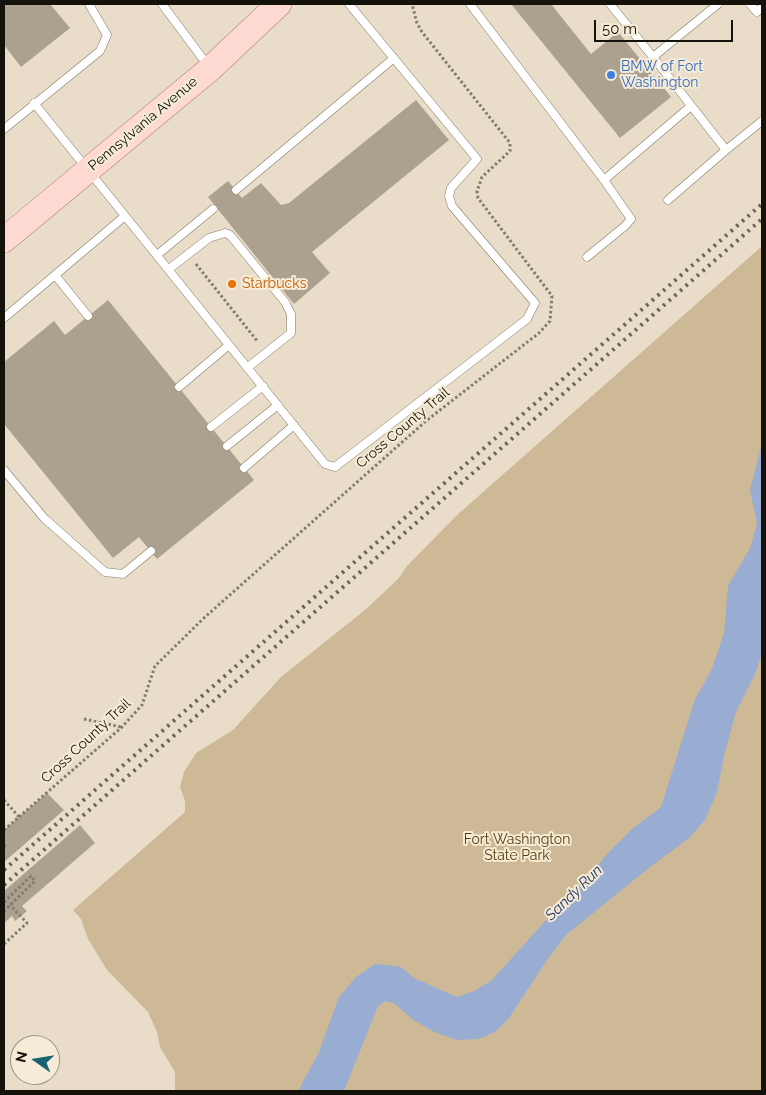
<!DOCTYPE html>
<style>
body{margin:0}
#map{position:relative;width:766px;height:1095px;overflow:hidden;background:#e9ddc9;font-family:Raleway,sans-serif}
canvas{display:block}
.frame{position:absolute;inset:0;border:5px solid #15120b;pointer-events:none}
.north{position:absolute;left:10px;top:1035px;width:50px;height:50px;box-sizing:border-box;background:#f6ebd6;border:1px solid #9c9485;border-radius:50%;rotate:283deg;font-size:14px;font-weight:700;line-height:20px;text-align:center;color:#15120b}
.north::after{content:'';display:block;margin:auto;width:18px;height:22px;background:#1a6371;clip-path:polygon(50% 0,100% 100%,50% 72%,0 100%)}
.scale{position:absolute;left:594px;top:20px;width:139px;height:22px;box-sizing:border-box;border:2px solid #15120b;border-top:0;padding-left:6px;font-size:15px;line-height:18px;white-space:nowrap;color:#15120b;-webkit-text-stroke:4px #f6ebd6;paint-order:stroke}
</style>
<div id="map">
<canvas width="766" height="1095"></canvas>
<div class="frame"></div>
<div class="north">N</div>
<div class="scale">50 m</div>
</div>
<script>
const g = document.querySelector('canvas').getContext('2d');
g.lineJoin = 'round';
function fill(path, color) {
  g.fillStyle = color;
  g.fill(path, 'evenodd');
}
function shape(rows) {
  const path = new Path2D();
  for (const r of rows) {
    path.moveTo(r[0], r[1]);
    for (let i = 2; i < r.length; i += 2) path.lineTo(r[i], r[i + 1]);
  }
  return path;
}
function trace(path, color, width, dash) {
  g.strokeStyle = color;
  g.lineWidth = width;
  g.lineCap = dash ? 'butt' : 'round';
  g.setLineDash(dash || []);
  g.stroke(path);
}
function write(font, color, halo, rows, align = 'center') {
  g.font = font + ' Raleway,sans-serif';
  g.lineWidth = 4;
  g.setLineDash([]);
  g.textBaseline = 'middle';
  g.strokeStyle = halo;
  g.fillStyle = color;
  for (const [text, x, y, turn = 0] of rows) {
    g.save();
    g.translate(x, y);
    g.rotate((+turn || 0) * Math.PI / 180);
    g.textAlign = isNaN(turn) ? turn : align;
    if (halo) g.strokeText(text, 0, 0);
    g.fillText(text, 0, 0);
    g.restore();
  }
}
const green = shape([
 [762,246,762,1091,175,1090,175,1072,160,1047,157,1032,148,1012,107,970,88,939,81,919,73,910,185,812,185,801,180,787,184,772,196,753,233,730,281,677,365,610,398,579,407,566,457,515]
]);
const water = shape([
 [762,444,762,653,756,672,736,712,724,755,717,792,705,820,689,838,650,867,566,935,545,963,509,1018,495,1032,478,1039,457,1040,434,1032,412,1019,395,1004,386,1001,378,1006,344,1091,298,1091,319,1052,339,997,356,977,375,964,387,965,401,967,414,978,457,997,472,992,491,981,558,907,586,881,607,854,632,829,661,807,695,699,712,669,724,633,728,586,750,548,757,523,750,490]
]);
const building = shape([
 [4,4,50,4,70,28,21,67,4,45],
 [511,4,551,4,591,54,618,32,671,97,620,138],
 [416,100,449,140,312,252,330,273,294,304,208,197,228,181,242,198,261,183,281,205,289,203],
 [108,300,254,480,157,559,139,537,113,558,4,424,4,362,54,321,65,335],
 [47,793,64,810,4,862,4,830],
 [80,825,95,843,22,906,27,911,15,921,12,916,4,923,4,891]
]);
const path = shape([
 [196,264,258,342],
 [84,719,121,727],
 [4,800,19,817],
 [4,830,122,727,142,705,155,666,205,617,426,421,539,333,550,321,552,296,478,198,477,191,482,177,510,151,510,143,422,32,417,23,412,4],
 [4,845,6,847,4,849],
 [4,902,31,876,35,881,4,911],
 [4,944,27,923,10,905]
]);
const service = shape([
 [162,4,209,67],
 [470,4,604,180,691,106],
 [610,4,653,57,718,4],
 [750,4,757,12,762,7],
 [653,57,726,150,762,121],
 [34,103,325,464,335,467,527,319,535,303,452,206,449,196,451,188,477,159,349,4],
 [4,129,100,51,107,35,89,4],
 [236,190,394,58],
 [668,200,726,150],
 [157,255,213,209],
 [587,257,625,226,631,219,604,180],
 [169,269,209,238,225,233,230,235,285,302,291,314,291,333,247,368],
 [55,275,88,316],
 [4,318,125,216],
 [179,387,229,345],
 [211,427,263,386],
 [227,446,278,405],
 [244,468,294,425],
 [4,470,44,518,105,572,123,574,151,551]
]);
const primary = shape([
 [4,240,210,69,279,4]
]);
const rail = shape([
 [4,870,762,204],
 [4,885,762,219]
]);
const markers = [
 [611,75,5,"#3f7fe0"],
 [232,284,5,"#e8710a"]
];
const shopNames = [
 ["BMW of Fort",621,67],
 ["Washington",621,83]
];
const streetNames = [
 ["Pennsylvania Avenue",143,124,-40],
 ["Cross County Trail",403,428,-40],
 ["Cross County Trail",86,741,-43]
];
const foodNames = [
 ["Starbucks",242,284]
];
const parkNames = [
 ["Fort Washington",517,840],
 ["State Park",517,856]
];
const waterNames = [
 ["Sandy Run",574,893,-44]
];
fill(green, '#cdb996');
fill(water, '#99acd2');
fill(building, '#aca18e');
trace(service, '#837967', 9);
trace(primary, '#ac8378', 26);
trace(path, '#837c6e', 3, [2.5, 2.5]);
trace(service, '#fff', 8);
trace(primary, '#fed9d1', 25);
trace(rail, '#6b6458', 4, [2.5, 5]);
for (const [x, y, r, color] of markers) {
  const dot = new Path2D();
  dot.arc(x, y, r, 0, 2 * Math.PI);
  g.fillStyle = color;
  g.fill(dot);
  trace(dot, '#f6ebd6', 2);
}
write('14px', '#366cbe', '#f6ebd6', shopNames, 'left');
write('14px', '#15120b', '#f6ebd6', streetNames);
write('14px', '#c56008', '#f6ebd6', foodNames, 'left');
write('14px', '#57400e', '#f6ebd6', parkNames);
write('italic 15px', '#23396a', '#f6ebd6', waterNames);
</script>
